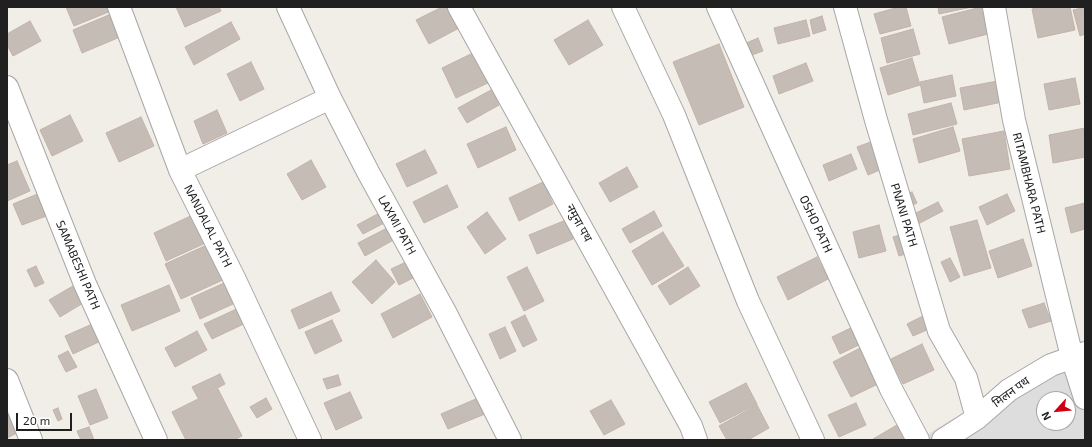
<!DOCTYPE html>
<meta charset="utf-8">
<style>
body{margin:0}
#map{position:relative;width:1092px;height:447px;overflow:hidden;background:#f1ede7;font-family:"Exo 2",sans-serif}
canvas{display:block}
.frame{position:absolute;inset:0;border:8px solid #202020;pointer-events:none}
.north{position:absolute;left:1036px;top:391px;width:40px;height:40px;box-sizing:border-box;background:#fff;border:1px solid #a6a6a6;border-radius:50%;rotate:243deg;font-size:11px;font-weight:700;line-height:16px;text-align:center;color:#202020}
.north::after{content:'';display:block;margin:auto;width:14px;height:18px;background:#d10010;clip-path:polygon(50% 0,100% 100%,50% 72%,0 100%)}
.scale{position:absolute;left:16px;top:413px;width:56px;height:18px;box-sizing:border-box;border:2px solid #202020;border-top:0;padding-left:5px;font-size:12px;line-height:14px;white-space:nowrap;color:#202020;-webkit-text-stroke:3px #fff;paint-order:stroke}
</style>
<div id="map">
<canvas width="1092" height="447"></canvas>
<div class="frame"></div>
<div class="north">N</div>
<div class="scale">20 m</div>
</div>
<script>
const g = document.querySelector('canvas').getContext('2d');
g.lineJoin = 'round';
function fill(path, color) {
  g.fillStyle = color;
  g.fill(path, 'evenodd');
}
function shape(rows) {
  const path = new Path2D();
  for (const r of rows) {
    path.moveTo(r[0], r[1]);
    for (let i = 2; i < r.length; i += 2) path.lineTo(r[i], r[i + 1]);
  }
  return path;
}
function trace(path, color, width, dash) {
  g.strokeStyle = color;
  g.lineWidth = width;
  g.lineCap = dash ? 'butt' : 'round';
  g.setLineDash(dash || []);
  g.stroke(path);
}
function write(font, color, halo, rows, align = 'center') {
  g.font = font + ' "Exo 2","Noto Sans Devanagari",sans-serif';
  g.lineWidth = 3;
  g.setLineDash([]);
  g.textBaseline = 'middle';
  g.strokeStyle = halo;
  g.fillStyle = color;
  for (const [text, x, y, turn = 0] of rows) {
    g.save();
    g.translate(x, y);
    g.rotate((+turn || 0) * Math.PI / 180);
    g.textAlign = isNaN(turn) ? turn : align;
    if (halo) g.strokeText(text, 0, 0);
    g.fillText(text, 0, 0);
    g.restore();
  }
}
const residential = shape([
 [1085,352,1085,440,918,440,1013,382],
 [1044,399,1068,399,1068,423,1044,423]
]);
const building = shape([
 [66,7,109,7,111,11,74,26,66,7],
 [176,7,219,7,221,11,185,27,176,7],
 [442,7,450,7,461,27,429,44,416,20,442,7],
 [899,7,906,7,911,26,880,34,874,14,899,7],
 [938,7,972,7,939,14,938,7],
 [981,7,988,34,949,44,942,17,981,7],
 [1039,7,1070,7,1075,30,1038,38,1032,9,1039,7],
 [1085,7,1085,34,1080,36,1073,10,1085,7],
 [111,14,120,37,82,53,73,30,111,14],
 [822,16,826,30,813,34,810,20,822,16],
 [588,20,603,45,569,65,554,40,588,20],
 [806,20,810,36,778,44,774,28,806,20],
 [30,21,41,41,13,56,7,45,7,34,30,21],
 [231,22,240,39,194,65,185,47,231,22],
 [913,29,920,54,887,63,881,38,913,29],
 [758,38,763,51,749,56,744,44,758,38],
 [719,44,744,107,699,125,673,62,719,44],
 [477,51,492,81,456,98,442,68,477,51],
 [912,58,920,85,888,95,880,68,912,58],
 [251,62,264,89,240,101,227,74,251,62],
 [806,63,813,81,779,94,773,76,806,63],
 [952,75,956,96,924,103,920,82,952,75],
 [1075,78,1080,104,1049,110,1044,84,1075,78],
 [1003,80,1007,101,964,110,960,88,1003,80],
 [491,90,499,105,467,123,458,108,491,90],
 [951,103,957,124,913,135,908,114,951,103],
 [217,110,227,133,203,144,194,121,217,110],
 [70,115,83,141,52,156,40,130,70,115],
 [141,117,154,146,119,162,106,133,141,117],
 [506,127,516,150,478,168,467,144,506,127],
 [953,127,960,151,919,163,913,139,953,127],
 [1085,128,1085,157,1053,163,1049,135,1085,128],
 [1004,131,1010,169,969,176,962,139,1004,131],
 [876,140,887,167,868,175,857,147,876,140],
 [425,150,437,173,407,187,396,164,425,150],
 [851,154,857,169,829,181,823,165,851,154],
 [311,160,326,187,302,200,287,174,311,160],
 [17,161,30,191,7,201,7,165,17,161],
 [627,167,638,187,610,202,599,183,627,167],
 [543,182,553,204,519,221,509,198,543,182],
 [447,185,458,207,424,223,413,202,447,185],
 [912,192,917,203,911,206,905,195,912,192],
 [40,193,49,215,22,225,13,204,40,193],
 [1007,194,1015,211,987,225,979,207,1007,194],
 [938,202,943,211,916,225,912,215,938,202],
 [1085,203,1085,229,1071,233,1065,208,1085,203],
 [383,211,388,221,363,234,357,225,383,211],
 [654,211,662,226,630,243,622,229,654,211],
 [487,212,506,239,485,254,467,227,487,212],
 [197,213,210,241,166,261,154,233,197,213],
 [566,220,573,239,537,254,529,235,566,220],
 [977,220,991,268,964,276,950,227,977,220],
 [879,225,886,251,859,258,853,232,879,225],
 [391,226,397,238,365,256,358,243,391,226],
 [663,232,684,266,652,285,632,251,663,232],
 [903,234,909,253,899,256,893,237,903,234],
 [1023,239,1032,266,998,278,989,251,1023,239],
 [209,244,225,279,181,299,165,264,209,244],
 [817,257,828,279,788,300,777,277,817,257],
 [950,258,960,277,950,282,941,262,950,258],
 [376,260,395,282,372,304,352,282,376,260],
 [406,262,413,278,399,285,391,269,406,262],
 [36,266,44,283,35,287,27,270,36,266],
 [527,267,544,301,524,311,507,277,527,267],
 [688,267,700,286,670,305,658,286,688,267],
 [78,283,88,300,60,317,49,300,78,283],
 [224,283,233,304,200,319,191,298,224,283],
 [169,285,180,311,132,331,121,305,169,285],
 [331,292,340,311,299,329,291,310,331,292],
 [420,294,432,317,393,338,381,314,420,294],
 [1044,303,1051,321,1029,328,1022,310,1044,303],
 [243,306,250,321,212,339,204,324,243,306],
 [525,315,537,340,523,347,511,322,525,315],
 [923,316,929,329,913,336,907,324,923,316],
 [332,320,342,341,315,354,305,332,332,320],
 [97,322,105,339,73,354,65,336,97,322],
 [857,325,865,342,840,354,832,337,857,325],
 [505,327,516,351,500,359,489,334,505,327],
 [197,331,207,350,175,367,165,348,197,331],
 [922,344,934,370,903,384,891,359,922,344],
 [864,346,882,382,851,397,833,362,864,346],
 [68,351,77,367,66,372,58,356,68,351],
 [220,374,225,384,198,398,192,387,220,374],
 [338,375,341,385,327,389,323,379,338,375],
 [746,383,757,404,720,423,709,402,746,383],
 [96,389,108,418,90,425,78,396,96,389],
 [218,389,242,436,234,440,186,440,172,412,218,389],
 [350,392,362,418,336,430,324,403,350,392],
 [266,398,272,409,257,418,250,407,266,398],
 [478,398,485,414,448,429,441,414,478,398],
 [611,400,625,424,604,435,590,411,611,400],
 [856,403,866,425,839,437,828,415,856,403],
 [757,405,769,428,748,440,727,440,719,426,757,405],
 [7,408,19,432,7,438,7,408],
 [58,408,62,419,58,421,53,410,58,408],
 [897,425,906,440,874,440,873,439,897,425],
 [89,427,94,440,81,440,77,431,89,427]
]);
const minor = shape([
 [119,7,180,170,234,278,310,440],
 [288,7,330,98,368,172,445,312,510,440],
 [459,7,691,426,696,440],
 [623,7,674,115,748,301,813,440],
 [718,7,891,389,918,440],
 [845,7,876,120,939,331,966,378,977,418],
 [994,7,1014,120,1072,357,1085,398],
 [7,87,85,284,156,440],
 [180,170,330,98],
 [7,380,31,440],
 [943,440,977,418,1009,390,1051,365,1085,353]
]);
const streetNames = [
 ["RITAMBHARA PATH",1029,183,76],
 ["PNANI PATH",904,215,73],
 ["नमुना पथ",579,223,61],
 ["OSHO PATH",816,224,65],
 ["LAXMI PATH",397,225,61],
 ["NANDALAL PATH",208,226,63],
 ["SAMABESHI PATH",78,265,67],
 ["मिलन पथ",1011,392,-36]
];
fill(residential, '#dedddd');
fill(building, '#c6bcb6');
trace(building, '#c3b2a8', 1);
trace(minor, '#a7a7a7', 24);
trace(minor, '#fff', 22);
write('12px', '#202020', '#fff', streetNames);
</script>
